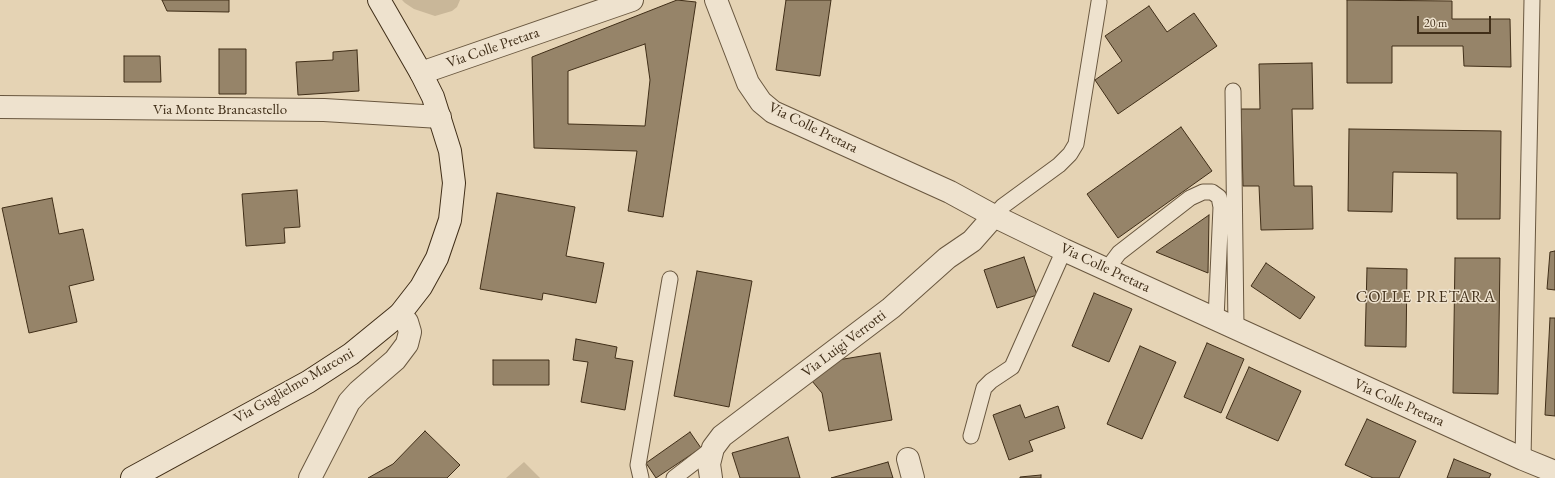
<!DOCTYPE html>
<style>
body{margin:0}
#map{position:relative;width:1555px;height:478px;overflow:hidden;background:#e5d3b4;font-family:"EB Garamond",serif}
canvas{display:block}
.scale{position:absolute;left:1417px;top:16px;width:74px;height:18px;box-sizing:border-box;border:2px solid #402e18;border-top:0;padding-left:5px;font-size:12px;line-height:14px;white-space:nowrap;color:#402e18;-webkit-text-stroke:3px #eee2ce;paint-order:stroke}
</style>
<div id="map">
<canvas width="1555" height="478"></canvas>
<div class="scale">20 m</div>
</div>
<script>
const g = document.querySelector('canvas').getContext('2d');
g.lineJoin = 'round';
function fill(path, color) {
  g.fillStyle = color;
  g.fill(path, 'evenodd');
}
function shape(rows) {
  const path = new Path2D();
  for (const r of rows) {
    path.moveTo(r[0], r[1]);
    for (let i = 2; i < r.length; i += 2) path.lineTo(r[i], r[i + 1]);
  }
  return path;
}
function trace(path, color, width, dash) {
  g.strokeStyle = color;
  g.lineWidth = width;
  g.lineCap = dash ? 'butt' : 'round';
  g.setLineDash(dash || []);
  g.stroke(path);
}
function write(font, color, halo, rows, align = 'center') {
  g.font = font + ' "EB Garamond",serif';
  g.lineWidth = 3;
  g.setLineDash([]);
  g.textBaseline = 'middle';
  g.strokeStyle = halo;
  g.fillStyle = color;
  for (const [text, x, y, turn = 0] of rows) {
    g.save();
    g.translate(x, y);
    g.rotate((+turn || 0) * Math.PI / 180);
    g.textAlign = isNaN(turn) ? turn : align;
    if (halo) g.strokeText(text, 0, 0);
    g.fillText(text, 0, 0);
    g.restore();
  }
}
const green = shape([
 [402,0,460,0,457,7,452,11,435,16,414,9,405,3],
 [524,462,540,478,506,478]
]);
const building = shape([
 [162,0,229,0,229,12,167,11,162,0],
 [677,0,696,2,663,217,628,211,637,151,534,148,532,57,677,0],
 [645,44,650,80,645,126,568,124,568,71,645,44],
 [786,0,831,0,820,76,776,70,786,0],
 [1347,0,1452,1,1452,19,1510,19,1511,67,1464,66,1463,46,1392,46,1392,83,1347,83,1347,0],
 [1149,6,1167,32,1194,13,1217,46,1118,114,1095,80,1122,61,1105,36,1149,6],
 [219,49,246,49,246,94,219,94,219,49],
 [357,50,359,91,298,95,296,62,333,60,333,52,357,50],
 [124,56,160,56,161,82,124,82,124,56],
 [1312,63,1313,109,1292,109,1294,186,1312,186,1313,229,1261,230,1259,186,1243,186,1241,109,1260,109,1259,64,1312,63],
 [1181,127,1212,171,1118,238,1087,194,1181,127],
 [1349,129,1501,131,1500,219,1457,219,1457,173,1393,172,1392,212,1348,211,1349,129],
 [297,190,300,227,284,228,285,243,246,246,242,194,297,190],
 [497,193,575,207,566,256,604,263,596,303,543,293,542,300,480,289,497,193],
 [52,198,59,234,83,229,94,280,69,286,77,322,29,333,2,208,52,198],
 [1209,215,1208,273,1156,252,1209,215],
 [1555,251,1555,290,1547,289,1550,252,1555,251],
 [1024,257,1037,295,997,308,984,270,1024,257],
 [1455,258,1500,258,1498,394,1453,393,1455,258],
 [1266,263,1315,297,1300,319,1251,286,1266,263],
 [1367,268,1407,269,1406,347,1365,346,1367,268],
 [697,271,752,281,729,407,674,396,697,271],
 [1094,293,1132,309,1109,362,1072,346,1094,293],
 [1550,318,1555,318,1555,416,1545,415,1550,318],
 [576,339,617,347,615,358,633,361,625,410,581,402,588,362,573,360,576,339],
 [1207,343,1244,359,1221,413,1184,397,1207,343],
 [1140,346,1176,362,1142,439,1107,424,1140,346],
 [880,353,892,420,829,431,822,393,812,381,838,360,880,353],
 [493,360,549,360,549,385,493,385,493,360],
 [1249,367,1301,391,1278,441,1226,418,1249,367],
 [1020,405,1025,418,1058,406,1065,428,1029,441,1033,451,1009,460,993,415,1020,405],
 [1367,419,1416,441,1399,478,1373,478,1345,465,1367,419],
 [425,431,460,465,447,478,368,478,393,464,425,431],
 [690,432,701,448,656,478,646,463,690,432],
 [788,437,800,478,740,478,732,453,788,437],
 [1454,459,1491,474,1489,478,1447,478,1454,459],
 [888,462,893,478,831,478,888,462],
 [1041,475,1041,478,1020,478,1020,477,1041,475]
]);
const service = shape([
 [1233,91,1236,328],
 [994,216,1003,206,1059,165,1070,154,1076,144,1099,2],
 [1109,270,1113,261,1119,253,1190,198,1203,192,1212,192,1219,197,1221,207,1216,319],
 [971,436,984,388,991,381,1012,367,1064,250],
 [1523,459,1532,0],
 [641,478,638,465,670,279],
 [674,478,713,448]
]);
const minor = shape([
 [716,0,748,83,761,102,773,112,950,192,994,216,1064,250,1523,459,1555,472],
 [421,73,632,0],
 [0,107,324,110,440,117],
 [908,459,913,478],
 [310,478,349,402,359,391,395,360,407,344,410,332,407,322,400,314],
 [711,478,709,464,713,448,722,436,891,308,947,258,972,241,994,216]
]);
const secondary = shape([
 [132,478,308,382,351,354,400,314,421,287,437,258,450,220,454,183,450,151,433,97,421,73,379,0]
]);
const streetNames = [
 ["Via Colle Pretara",493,48,-19],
 ["Via Monte Brancastello",220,110],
 ["Via Colle Pretara",813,128,26],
 ["Via Colle Pretara",1105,268,25],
 ["Via Luigi Verrotti",844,344,-37],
 ["Via Guglielmo Marconi",294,386,-30],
 ["Via Colle Pretara",1399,403,24]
];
const neighbourhoodNames = [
 ["COLLE PRETARA",1426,298]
];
fill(green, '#c9b799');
fill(building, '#968469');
trace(building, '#402e18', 1);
trace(service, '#69573f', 17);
trace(minor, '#69573f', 24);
trace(secondary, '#402e18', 24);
trace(service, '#eee2ce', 15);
trace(minor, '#eee2ce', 22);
trace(secondary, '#eee2ce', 22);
write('15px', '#402e18', '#eee2ce', streetNames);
g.letterSpacing = '1px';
write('16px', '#402e18', '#eee2ce', neighbourhoodNames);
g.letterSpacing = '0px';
</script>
